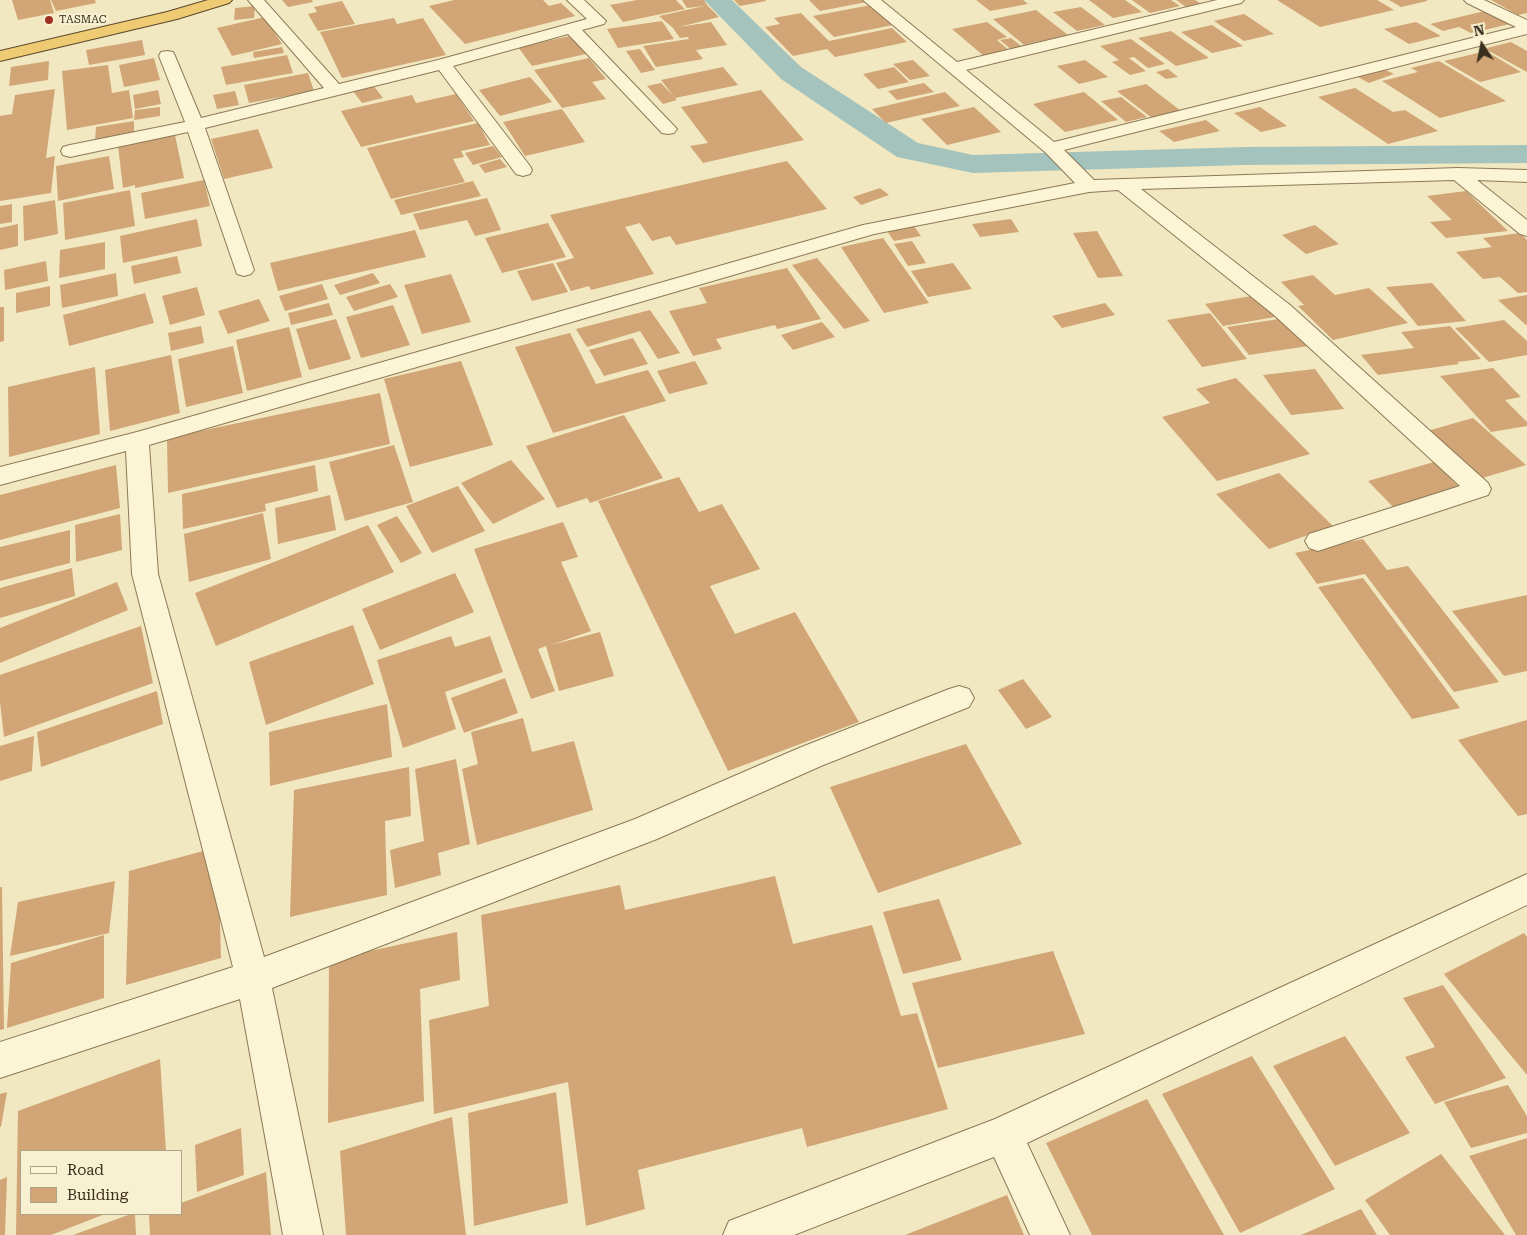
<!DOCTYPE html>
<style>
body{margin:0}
#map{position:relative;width:1527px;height:1235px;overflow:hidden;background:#f1e8c1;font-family:"Roboto Serif",serif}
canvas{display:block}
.legend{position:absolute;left:20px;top:1150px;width:162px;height:65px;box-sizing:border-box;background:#f8f1d1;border:1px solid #aca389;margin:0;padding:6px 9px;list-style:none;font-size:15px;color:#3a2e1d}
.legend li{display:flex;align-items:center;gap:10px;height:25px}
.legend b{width:25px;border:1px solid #aca389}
.north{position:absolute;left:1457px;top:20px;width:50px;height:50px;-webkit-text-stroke:4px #f8f1d1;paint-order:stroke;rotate:349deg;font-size:14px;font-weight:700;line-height:20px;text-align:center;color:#3a2e1d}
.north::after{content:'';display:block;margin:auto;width:18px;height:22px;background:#3a2e1d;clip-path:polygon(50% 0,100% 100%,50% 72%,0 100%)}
</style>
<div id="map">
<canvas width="1527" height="1235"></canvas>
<ul class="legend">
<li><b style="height:6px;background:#fbf4d5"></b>Road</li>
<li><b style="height:14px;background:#d1a575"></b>Building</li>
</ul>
<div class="north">N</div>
</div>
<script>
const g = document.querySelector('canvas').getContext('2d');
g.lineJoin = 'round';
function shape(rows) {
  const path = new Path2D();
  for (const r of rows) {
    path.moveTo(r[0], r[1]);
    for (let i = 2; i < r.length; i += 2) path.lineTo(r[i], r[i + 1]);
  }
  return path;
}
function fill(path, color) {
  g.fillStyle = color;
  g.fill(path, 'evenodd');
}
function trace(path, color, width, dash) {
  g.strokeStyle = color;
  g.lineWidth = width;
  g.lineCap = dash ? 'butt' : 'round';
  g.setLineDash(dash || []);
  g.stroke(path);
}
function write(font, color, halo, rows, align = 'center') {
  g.font = font + ' "Roboto Serif",serif';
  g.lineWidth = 4;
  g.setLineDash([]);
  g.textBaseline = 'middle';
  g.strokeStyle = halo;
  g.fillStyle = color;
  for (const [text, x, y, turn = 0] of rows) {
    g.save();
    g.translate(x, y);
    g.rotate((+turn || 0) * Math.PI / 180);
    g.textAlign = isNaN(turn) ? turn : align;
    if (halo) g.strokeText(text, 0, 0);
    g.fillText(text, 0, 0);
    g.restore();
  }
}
const canal = shape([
 [704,0,732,0,801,67,918,143,973,155,1244,147,1527,145,1527,163,1244,165,973,173,897,157,781,79,704,0]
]);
const building = shape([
 [12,0,50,0,54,13,18,20],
 [51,0,95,0,96,3,56,11],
 [282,0,312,0,313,2,288,7],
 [454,0,543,0,549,6,561,3,575,16,465,44,429,6],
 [637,0,676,0,685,9,623,22,610,5],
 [682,0,704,0,707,5,719,17,679,27,711,22,727,45,696,50,703,59,656,67,643,46,689,39,688,37,680,38,673,28,659,16,704,6,687,8],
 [734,0,766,0,766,1,740,6],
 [809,0,872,0,872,1,820,11],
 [976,0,1023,0,1028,4,990,11],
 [1089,0,1125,0,1142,12,1113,18],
 [1132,0,1171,0,1180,6,1150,13],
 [1176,0,1195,0,1200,3,1186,7],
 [1277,0,1377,0,1394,10,1320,27],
 [1389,0,1427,0,1427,1,1401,7],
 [1491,0,1527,0,1527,13,1518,15],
 [342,1,355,24,318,31,308,14,317,12,314,7],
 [871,5,893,25,834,37,813,16],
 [255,6,254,18,234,20,235,8],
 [1081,7,1105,25,1077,31,1053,12],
 [1036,10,1068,35,1024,45,993,19],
 [1485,11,1510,24,1471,33,1459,27,1443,31,1430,24],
 [801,13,829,41,892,28,907,42,835,57,827,49,793,56,765,27,780,24,774,18],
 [1244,14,1274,34,1244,41,1214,21],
 [265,17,282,44,232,56,217,28],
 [394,18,397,24,423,18,446,55,342,78,320,32],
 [662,21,674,39,618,48,607,29],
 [987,22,1007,37,997,40,1011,52,985,57,952,29],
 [1416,22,1441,36,1409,44,1384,29],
 [1212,25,1243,46,1212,53,1181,32],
 [1171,31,1209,58,1176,66,1138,38],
 [570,36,586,54,532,66,518,47],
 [1011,38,1025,49,1014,52,1000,40],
 [1131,39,1165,64,1148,68,1134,57,1129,58,1146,71,1130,75,1112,62,1119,60,1100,46],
 [142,40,145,55,89,65,86,50],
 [1511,42,1527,51,1527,72,1489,51,1486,51,1521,72,1480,82,1444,61,1482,52,1479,50],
 [282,47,284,53,254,58,253,52],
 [640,49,655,70,641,73,626,51],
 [287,55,293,73,226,85,221,67],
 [154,58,160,80,124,87,119,65],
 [589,58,606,79,592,82,606,99,562,108,534,70],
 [913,60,930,76,910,80,893,64],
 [1085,60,1108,77,1079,84,1057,66],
 [49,61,48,80,9,86,11,67],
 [1439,61,1506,101,1440,118,1382,81,1418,72,1411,68],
 [108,65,112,93,129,90,133,118,67,130,62,71],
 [723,67,738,85,675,98,661,80],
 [894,67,909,82,878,89,863,74],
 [1380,67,1394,74,1369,83,1356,76],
 [1168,69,1178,77,1166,79,1156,72],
 [308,73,314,91,249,103,244,85],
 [530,77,552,102,500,116,479,90],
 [661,83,677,100,663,104,647,86],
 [924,83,934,92,897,100,888,91],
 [1146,84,1181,111,1152,118,1117,91],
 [373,85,383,98,362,103,352,90],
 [1355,88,1393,112,1405,110,1438,131,1388,144,1318,97],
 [55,89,46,158,55,156,51,193,0,201,0,116,12,114,15,95],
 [158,90,161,104,135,109,133,95],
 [761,90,804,140,703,163,690,146,708,143,681,107],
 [235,91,239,105,217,109,213,95],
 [945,92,960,106,886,123,872,109],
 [1084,92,1118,120,1065,132,1033,104],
 [456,94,474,121,361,147,341,111,412,95,416,103],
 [1121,97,1147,117,1126,122,1101,101],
 [160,107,160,116,134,120,135,110],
 [974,107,1001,132,947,145,921,119],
 [1260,107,1287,126,1261,132,1234,113],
 [562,109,585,142,525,156,503,122],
 [1206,120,1220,131,1174,142,1159,131],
 [134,121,134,134,95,140,96,127],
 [478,123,490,145,461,151,464,157,453,159,465,182,391,199,367,148],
 [258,129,273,168,224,179,211,139],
 [175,135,184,178,135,188,135,185,123,188,118,146],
 [493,146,502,157,473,165,465,153],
 [109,156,114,189,58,201,56,166],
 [500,159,507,167,485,173,479,165],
 [787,161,827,209,676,245,670,236,652,241,640,223,625,227,654,274,591,290,589,286,571,291,556,263,574,258,550,215],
 [204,180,210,206,145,219,141,193],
 [473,181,481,196,401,215,394,200],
 [880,188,889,195,861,205,853,197],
 [130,190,135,226,65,240,63,203],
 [1466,191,1508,231,1446,238,1430,222,1452,220,1427,196],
 [487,198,501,230,475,236,467,220,420,230,413,214],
 [55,200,58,234,24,241,23,206],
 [12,204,12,222,0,224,0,206],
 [197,219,202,246,123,263,120,236],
 [1011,219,1019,232,980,237,972,224],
 [548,223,566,257,502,273,485,238],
 [18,224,18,246,0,250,0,228],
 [1315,225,1339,244,1306,254,1282,235],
 [914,226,921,236,894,241,887,231],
 [415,230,426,257,278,291,270,263],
 [1097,231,1123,276,1098,278,1073,233],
 [1520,233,1527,240,1527,292,1518,293,1500,277,1483,279,1456,252,1492,247,1483,238],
 [883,238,929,303,884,313,841,247],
 [912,241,926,263,908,266,894,244],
 [105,242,105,269,59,278,60,250],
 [177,256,181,273,134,284,131,266],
 [817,258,870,321,844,329,792,265],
 [46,261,48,281,5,290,4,270],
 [553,263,568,292,532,301,517,271],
 [953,263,972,289,928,297,911,271],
 [787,268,821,319,777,329,775,325,716,339,722,349,693,356,669,311,707,303,699,288],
 [116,273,118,296,62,308,60,285],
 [373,273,380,283,340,295,334,285],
 [451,274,471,322,422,334,404,285],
 [1313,275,1335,295,1369,288,1408,323,1333,340,1298,306,1304,305,1281,282],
 [1432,283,1466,321,1418,326,1386,287],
 [322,284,328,299,285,311,279,296],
 [390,284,398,297,354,311,346,297],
 [50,286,50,306,16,313,16,293],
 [197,287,205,315,170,325,162,296],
 [145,293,154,323,69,346,63,315],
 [1257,295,1275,317,1223,326,1205,304],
 [1527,295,1527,325,1526,325,1498,300],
 [259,299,270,321,228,334,218,311],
 [329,303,333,315,291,325,288,313],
 [1105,303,1115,315,1062,328,1052,316],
 [393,305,410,345,361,358,346,317],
 [0,307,4,307,4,341,0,342],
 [650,310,680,353,658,359,640,331,587,347,576,329],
 [1210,313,1247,359,1202,367,1167,320],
 [1285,318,1308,346,1249,355,1227,327],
 [336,319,351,359,309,370,296,329],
 [1504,320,1527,341,1527,355,1489,362,1455,328],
 [822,322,835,337,793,350,781,335],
 [201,326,204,343,171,351,168,333],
 [1450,326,1481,359,1457,362,1459,364,1378,375,1361,355,1414,348,1401,332],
 [289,327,302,377,247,391,236,340],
 [570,333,596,384,648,370,666,401,553,433,515,347],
 [633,338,648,364,604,376,589,350],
 [233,346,243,393,186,407,178,359],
 [171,355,180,413,110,431,105,370],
 [461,361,493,445,410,467,384,379],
 [695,361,708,384,669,394,657,371],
 [95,367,100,434,9,457,8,387],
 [1493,368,1521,397,1505,400,1527,422,1527,426,1491,432,1440,376],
 [1315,369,1344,409,1291,415,1263,375],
 [1236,378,1310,454,1217,481,1162,417,1210,403,1196,389],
 [380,393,390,444,168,493,167,438],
 [624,415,663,478,590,503,587,498,557,508,526,446],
 [1473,418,1526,465,1479,479,1427,431],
 [394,445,413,502,345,521,329,462],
 [511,460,545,499,493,524,461,483],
 [1434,462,1461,489,1395,509,1368,481],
 [116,465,120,508,0,540,0,495],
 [315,465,318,491,265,504,266,511,183,529,182,494],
 [1279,473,1333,526,1269,549,1216,494],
 [679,477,699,512,722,504,760,569,710,586,735,634,795,612,859,722,728,771,598,501],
 [458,486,485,531,432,553,406,506],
 [330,495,336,530,278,544,275,508],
 [263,513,271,559,189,582,184,534],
 [120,514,122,550,76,562,75,525],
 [397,516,422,553,401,563,377,525],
 [563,522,578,557,561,562,591,631,551,645,600,632,614,676,559,691,546,646,538,649,555,691,531,699,474,549],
 [368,525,394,572,216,646,195,593],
 [70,530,70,563,0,581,0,547],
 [1363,539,1387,570,1408,566,1499,682,1454,692,1365,574,1317,584,1295,553],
 [72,568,75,596,0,618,0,588],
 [455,573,474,612,380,650,362,609],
 [1363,578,1460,708,1412,719,1318,587],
 [117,582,128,610,0,663,0,628],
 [1527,595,1527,671,1504,676,1452,611],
 [353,625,374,684,266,725,249,662],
 [141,626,153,683,4,737,0,702,0,675],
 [451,636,455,647,490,636,503,672,445,692,456,729,403,748,377,660],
 [505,678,518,713,464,733,451,698],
 [1023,679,1052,717,1026,729,998,690],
 [157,691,163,724,41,767,37,732],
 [387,704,392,757,270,786,269,732],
 [523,718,532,752,574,741,593,810,477,845,462,769,478,764,471,732],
 [1527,720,1527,814,1518,816,1458,740],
 [34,736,32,771,0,781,0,746],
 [966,744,1022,844,878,893,830,787],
 [456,759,470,844,438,853,441,875,395,888,390,850,424,841,415,769],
 [409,767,411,816,385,821,387,895,290,917,294,790],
 [218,847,221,958,126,985,129,871],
 [775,876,793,944,872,925,901,1016,917,1013,948,1109,807,1147,802,1128,638,1170,645,1209,586,1226,568,1082,434,1114,429,1020,489,1006,481,915,620,885,625,910],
 [115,881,109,933,10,956,18,902],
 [0,887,2,887,4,1029,0,1030],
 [939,899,962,960,903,974,883,912],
 [457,932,460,980,420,989,424,1101,328,1123,329,960],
 [1524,933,1527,937,1527,1075,1444,974],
 [104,935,104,998,7,1028,11,963],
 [1053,951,1085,1034,938,1068,912,983],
 [1443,985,1506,1078,1435,1104,1405,1057,1435,1047,1403,998],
 [1345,1036,1410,1133,1335,1166,1273,1066],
 [1252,1056,1335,1189,1240,1233,1162,1094],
 [160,1059,166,1151,21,1151,21,1214,105,1214,51,1235,16,1235,18,1111],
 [1508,1085,1527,1116,1527,1133,1471,1148,1444,1102],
 [7,1092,1,1127,0,1127,0,1094],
 [556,1092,568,1203,474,1226,468,1113],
 [1147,1099,1224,1235,1092,1235,1046,1143],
 [452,1117,466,1235,346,1235,340,1151],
 [241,1128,244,1175,197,1192,195,1145],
 [1527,1138,1527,1235,1516,1235,1469,1156],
 [1441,1154,1505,1235,1390,1235,1365,1200],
 [266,1172,271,1235,150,1235,149,1215,181,1214,181,1203],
 [7,1177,5,1235,0,1235,0,1180],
 [1007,1195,1024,1235,905,1235],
 [1361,1209,1377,1235,1301,1235],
 [131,1214,135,1214,136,1235,73,1235]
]);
const minor = shape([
 [248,0,264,0,339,84,438,60,587,19,567,0,584,0,606,21,604,24,582,30,677,129,674,133,668,134,662,133,568,34,453,66,530,166,532,170,530,174,523,176,516,174,439,70,205,128,254,270,251,274,244,276,237,274,188,132,70,157,63,155,61,151,63,147,70,145,185,122,159,56,161,52,167,51,173,52,175,56,201,118,324,88,248,0],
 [863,0,881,0,957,62,1217,0,1244,0,1241,3,966,70,1054,142,1516,27,1467,3,1464,0,1484,0,1527,20,1527,34,1064,150,1094,180,1458,168,1527,170,1527,182,1477,180,1527,220,1527,236,1520,234,1454,180,1141,189,1290,305,1488,483,1491,489,1488,495,1318,551,1309,548,1305,541,1309,534,1460,486,1274,315,1118,190,1089,192,874,234,149,445,158,574,264,957,635,819,799,748,949,689,959,686,969,689,974,698,969,707,821,766,657,839,272,988,323,1235,283,1235,240,999,0,1078,0,1042,233,967,132,574,126,451,0,485,0,467,137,432,863,225,1075,183,1045,152,863,0],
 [1527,874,1527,905,1027,1143,1070,1235,1030,1235,994,1157,794,1235,723,1235,729,1221,995,1119,1527,874]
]);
const trunk = shape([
 [208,0,232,0,229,3,177,19,0,61,0,51,167,12,208,0]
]);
const markers = [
 [49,20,5,"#9f3023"]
];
const farPoinames = [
 ["TASMAC",59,20]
];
fill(canal, '#a4c3bd');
fill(building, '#d1a575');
trace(minor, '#8c7957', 2);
trace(trunk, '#59462c', 2);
fill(minor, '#fbf4d5');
fill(trunk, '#eecb72');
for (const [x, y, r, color] of markers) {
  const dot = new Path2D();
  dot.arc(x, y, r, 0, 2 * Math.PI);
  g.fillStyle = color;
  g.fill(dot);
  trace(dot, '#f8f1d1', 2);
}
write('11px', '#3a2e1d', '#f8f1d1', farPoinames, 'left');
</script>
